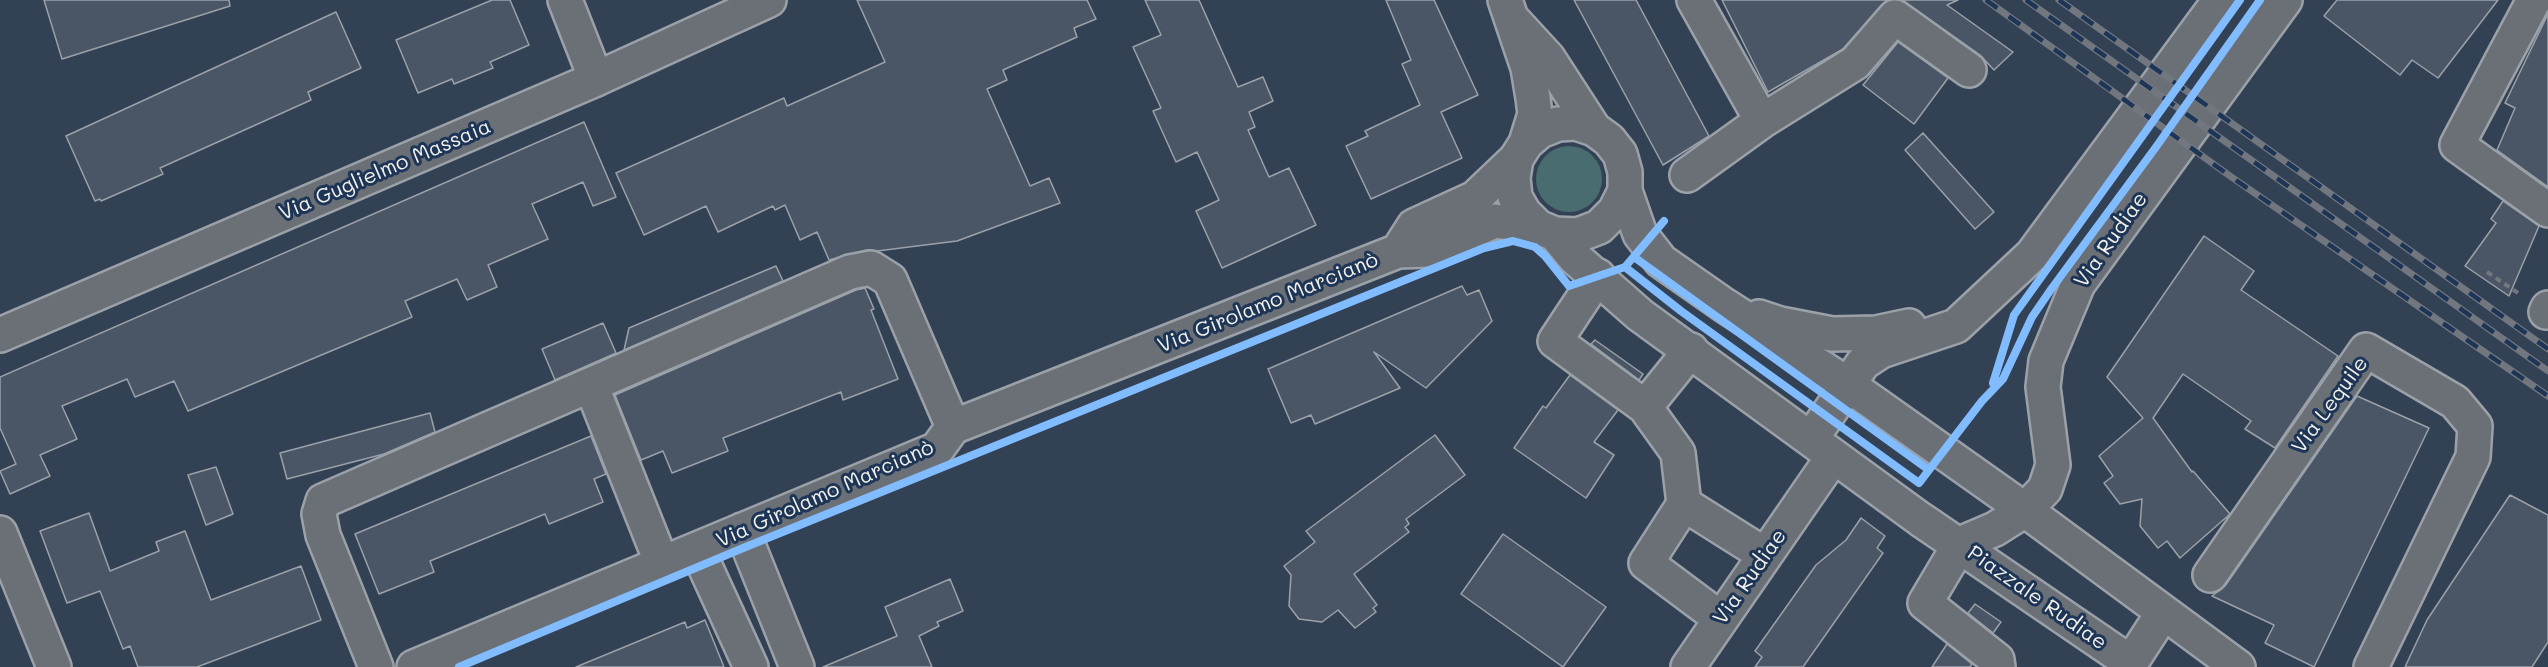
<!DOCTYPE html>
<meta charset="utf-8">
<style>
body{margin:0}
canvas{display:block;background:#334154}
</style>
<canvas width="2548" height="667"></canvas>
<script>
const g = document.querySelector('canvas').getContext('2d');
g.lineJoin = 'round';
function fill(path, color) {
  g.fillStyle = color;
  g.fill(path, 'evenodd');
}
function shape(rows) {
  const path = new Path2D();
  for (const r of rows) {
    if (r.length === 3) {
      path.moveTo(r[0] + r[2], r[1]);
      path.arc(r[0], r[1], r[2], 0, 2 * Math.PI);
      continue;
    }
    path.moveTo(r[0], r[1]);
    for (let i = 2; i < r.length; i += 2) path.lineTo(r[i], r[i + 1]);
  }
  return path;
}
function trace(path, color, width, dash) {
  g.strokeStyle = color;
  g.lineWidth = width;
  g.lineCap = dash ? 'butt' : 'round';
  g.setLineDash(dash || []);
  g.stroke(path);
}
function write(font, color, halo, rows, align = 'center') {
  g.font = font + ' Mali,sans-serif';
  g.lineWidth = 6;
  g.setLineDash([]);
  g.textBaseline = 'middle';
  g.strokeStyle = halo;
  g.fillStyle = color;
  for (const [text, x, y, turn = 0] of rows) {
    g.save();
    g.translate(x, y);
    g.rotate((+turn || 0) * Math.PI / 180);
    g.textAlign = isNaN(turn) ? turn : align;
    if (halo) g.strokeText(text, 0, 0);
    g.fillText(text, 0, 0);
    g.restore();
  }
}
const green = shape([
 [1569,179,33]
]);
const building = shape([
 [44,0,229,0,230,6,62,59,44,0],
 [492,0,510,0,529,45,490,62,493,68,454,84,452,79,418,93,396,40,492,0],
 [857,0,1087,0,1096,19,1074,28,1077,37,1003,70,1007,80,987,89,1030,186,1049,178,1060,203,957,241,877,251,867,250,829,260,817,232,800,240,785,205,775,210,773,206,718,232,706,206,644,235,616,173,784,98,787,106,885,62,857,0],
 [1145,0,1199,0,1238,87,1263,77,1273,101,1249,112,1255,127,1248,130,1269,177,1289,168,1316,225,1222,268,1196,211,1219,200,1197,152,1176,162,1153,111,1161,108,1133,47,1161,35,1145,0],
 [1386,0,1434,0,1478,95,1441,112,1462,158,1371,199,1346,146,1368,136,1365,131,1420,105,1402,64,1411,60,1386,0],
 [1574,0,1636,0,1709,136,1663,165,1574,0],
 [1722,0,1887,0,1843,49,1768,92,1722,0],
 [1902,0,1958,0,1947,5,2013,52,1994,70,1980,55,1902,0],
 [2337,0,2498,0,2438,78,2412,60,2400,75,2324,16,2337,0],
 [336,12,361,68,308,92,311,100,160,168,163,174,101,201,100,199,95,201,66,136,336,12],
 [2548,14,2548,187,2497,150,2515,108,2505,103,2548,14],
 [1898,42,1948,78,1914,124,1863,85,1898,42],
 [584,122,616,197,593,206,583,182,532,204,548,239,488,265,497,287,467,300,457,279,405,301,412,317,188,411,174,381,135,397,127,379,62,406,77,439,40,455,50,476,10,494,0,471,16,464,0,428,0,377,584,122],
 [1923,133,1994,212,1975,229,1905,150,1923,133],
 [2503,201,2539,226,2509,296,2465,266,2496,223,2491,219,2503,201],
 [2204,236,2254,271,2241,290,2338,356,2275,448,2245,429,2251,421,2183,374,2153,418,2192,472,2193,471,2230,514,2180,558,2167,541,2158,548,2140,526,2142,499,2120,504,2104,483,2113,476,2099,456,2143,418,2107,377,2204,236],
 [776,266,783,281,624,350,629,328,776,266],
 [1462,286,1467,295,1479,290,1492,321,1426,388,1374,352,1400,388,1315,424,1311,415,1291,423,1268,369,1462,286],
 [865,288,874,309,871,310,898,379,843,400,841,392,723,438,728,451,672,473,663,451,641,460,615,395,856,290,865,288],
 [603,323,616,353,555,380,542,349,603,323],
 [1595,340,1643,374,1639,380,1591,344,1595,340],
 [1570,375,1618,410,1594,442,1614,455,1586,498,1514,448,1543,406,1546,408,1570,375],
 [2357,396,2429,428,2314,667,2265,643,2274,625,2212,596,2225,586,2357,396],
 [430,413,435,432,384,454,287,479,280,453,430,413],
 [1435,435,1465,475,1406,519,1409,524,1405,527,1409,532,1354,574,1377,605,1373,608,1376,612,1355,628,1338,610,1322,622,1299,619,1289,606,1291,575,1284,566,1315,542,1306,531,1435,435],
 [591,436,606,474,594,479,603,502,549,524,545,514,430,561,434,572,379,594,355,534,591,436],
 [216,467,233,514,206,525,188,475,216,467],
 [2510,495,2548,515,2548,642,2532,667,2405,667,2427,620,2510,495],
 [89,513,110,571,159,551,156,542,185,531,211,600,301,566,321,620,197,667,138,667,130,646,123,649,100,591,67,603,40,531,89,513],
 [1861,518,1885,536,1877,548,1883,553,1803,667,1755,667,1762,657,1755,651,1816,565,1846,540,1861,518],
 [1503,534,1606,607,1563,667,1461,594,1503,534],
 [950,579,963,611,937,622,939,626,919,636,932,667,823,667,897,636,885,607,950,579],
 [1975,604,2001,622,1993,633,1968,613,1975,604],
 [705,620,724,667,576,667,685,622,687,628,705,620],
 [1947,644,1972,664,1970,667,1932,667,1947,644]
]);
const path = shape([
 [2487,272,2518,293]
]);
const minor = shape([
 [565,0,596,79],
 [1694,0,1762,121],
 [2534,0,2457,145,2548,210],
 [1687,175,1762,121,1855,63,1895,17,1969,70],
 [1398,251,1414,226,1475,198,1516,159],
 [1598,276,1555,341,1645,407,1691,350],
 [2546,312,2548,308],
 [591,385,662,564],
 [1645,407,1678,453,1684,504],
 [742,530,797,667],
 [0,533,54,667],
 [1960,544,1925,603,1997,660,1998,667],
 [697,549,751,667],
 [2210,575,2366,350,2455,402,2475,426,2473,457,2371,667],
 [1721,619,1646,563,1684,504,1765,555],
 [376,667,323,535,319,514,323,501,850,272,871,268,890,280,953,427],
 [414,667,937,449,953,427,1398,251,1429,250,1495,221,1538,227],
 [1688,667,1833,457]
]);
const major = shape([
 [1505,0,1528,68,1533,98,1535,114,1526,143],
 [1514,21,1548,58,1594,129,1609,140,1620,154,1625,172,1625,191,1615,211,1599,227,1578,235,1555,234,1538,227,1524,213,1515,197,1513,178,1516,159,1526,143,1540,131,1558,124,1576,123,1594,129],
 [1625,191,1640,234,1661,261,1724,305,1847,384,2025,510,2238,667],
 [1555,234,1574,257,1640,315,1920,519,2131,663],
 [1759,317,1780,324,1832,334,1876,333,1909,326],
 [0,335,596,79,769,0],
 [1811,439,1863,363,1881,351,1956,326,2032,255,2220,0],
 [1960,544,1995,529,2025,510,2045,489,2053,465,2043,387,2046,361,2078,284,2285,0],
 [2128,667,2163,613]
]);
const rail = shape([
 [1986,0,2230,176,2548,396],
 [2026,0,2548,371],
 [2059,0,2548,349]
]);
const cycleway = shape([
 [1634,257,1929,470],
 [1625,267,1681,311,1919,483,1982,401,2003,379,2032,317,2052,288,2156,147,2260,0],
 [1993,383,2014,315,2240,0],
 [459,667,748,546,1484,248,1513,241,1535,247,1545,256,1569,286,1625,267,1664,221]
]);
const streetNames = [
 ["Via Guglielmo Massaia",385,170,-23],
 ["Via Rudiae",2111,240,-55],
 ["Via Girolamo Marcianò",1268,303,-22],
 ["Via Lequile",2330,405,-54],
 ["Via Girolamo Marcianò",825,494,-24],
 ["Via Rudiae",1750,577,-55],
 ["Piazzale Rudiae",2037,598,35]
];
fill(green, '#496c71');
fill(building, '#4a5566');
trace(building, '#9ba1a8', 1.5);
trace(minor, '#9ba1a8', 38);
trace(major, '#9ba1a8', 38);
trace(path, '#72777f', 4, [6, 4.5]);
trace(minor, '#6b7077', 33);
trace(major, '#6b7077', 33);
trace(rail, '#72777f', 7);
trace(rail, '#1d3557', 4.5, [14]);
trace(cycleway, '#80bcff', 8);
write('21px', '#f4f1e8', '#1d3557', streetNames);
</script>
